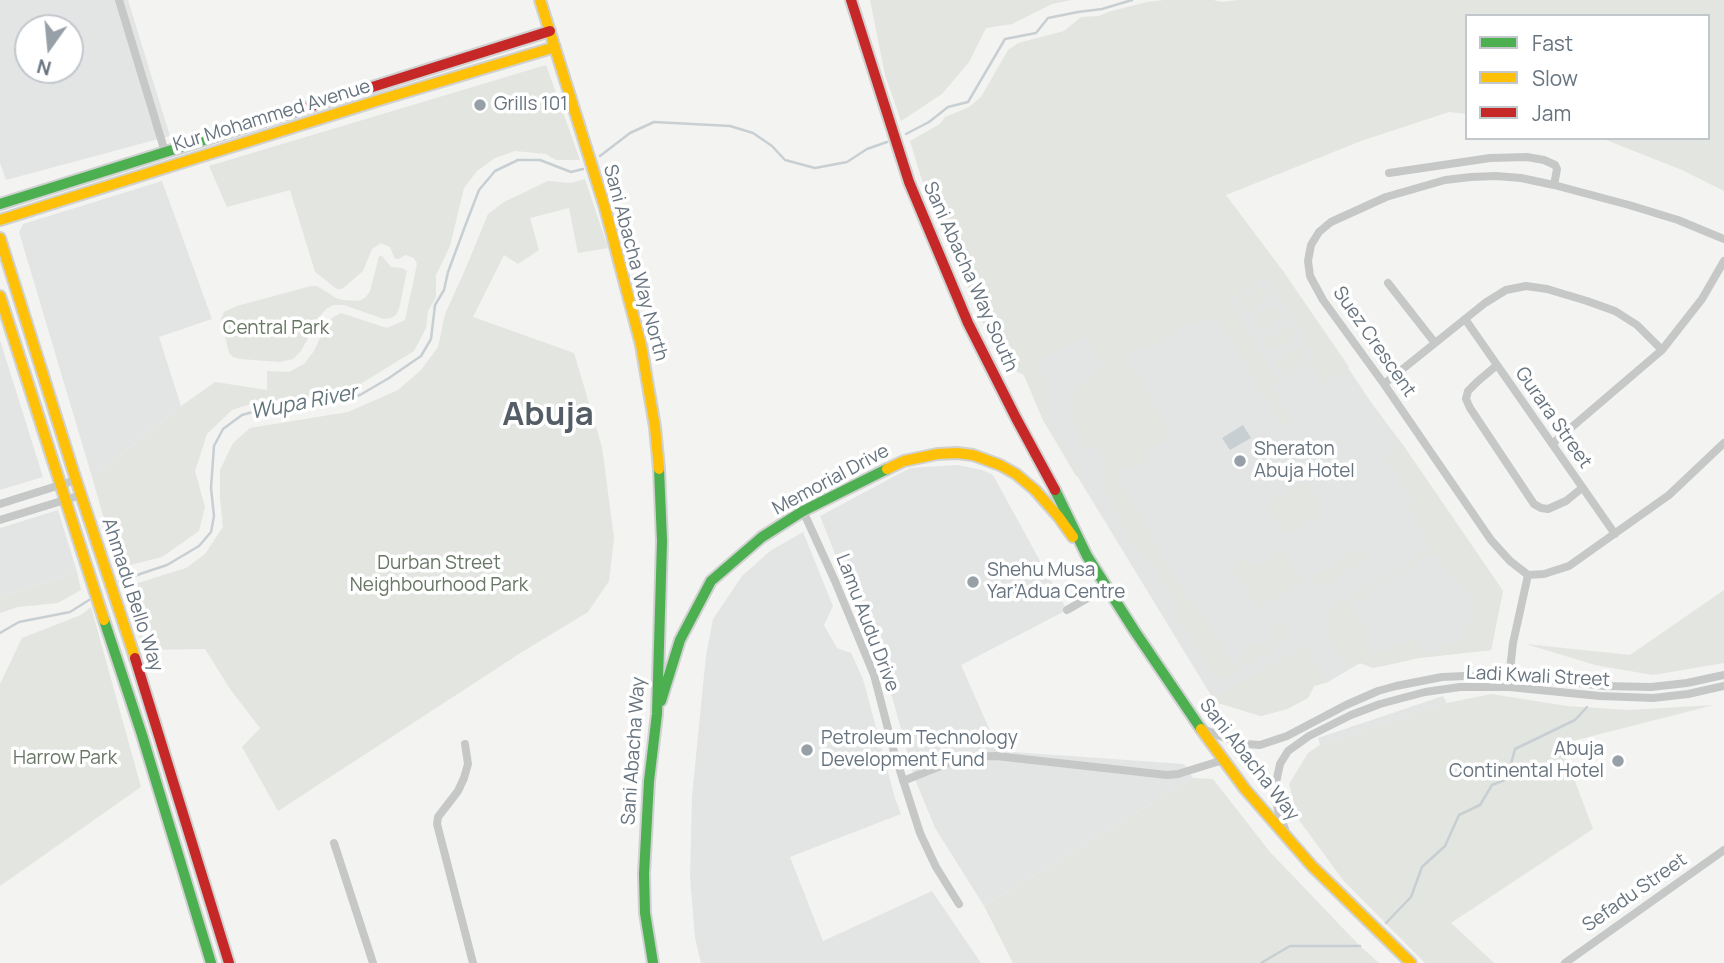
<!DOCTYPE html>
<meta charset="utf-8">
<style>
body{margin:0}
#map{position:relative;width:1724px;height:963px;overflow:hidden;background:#f3f3f2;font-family:Manrope,sans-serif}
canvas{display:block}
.legend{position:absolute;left:1465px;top:14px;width:245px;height:126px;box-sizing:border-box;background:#fff;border:2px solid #c2c7cc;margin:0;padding:9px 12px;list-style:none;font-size:21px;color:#67747f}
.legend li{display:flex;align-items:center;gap:14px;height:35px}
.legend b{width:35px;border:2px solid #c2c7cc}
.north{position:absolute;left:14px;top:14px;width:70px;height:70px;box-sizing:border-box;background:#fff;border:2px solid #c2c7cc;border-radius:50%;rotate:195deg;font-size:19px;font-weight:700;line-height:28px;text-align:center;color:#67747f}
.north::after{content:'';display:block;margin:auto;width:24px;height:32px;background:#98a0a7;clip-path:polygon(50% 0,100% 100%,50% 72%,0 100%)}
</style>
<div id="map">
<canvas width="1724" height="963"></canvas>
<ul class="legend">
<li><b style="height:9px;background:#4caf50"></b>Fast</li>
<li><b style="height:9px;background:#ffc107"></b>Slow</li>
<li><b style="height:9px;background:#c62828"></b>Jam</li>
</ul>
<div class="north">N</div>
</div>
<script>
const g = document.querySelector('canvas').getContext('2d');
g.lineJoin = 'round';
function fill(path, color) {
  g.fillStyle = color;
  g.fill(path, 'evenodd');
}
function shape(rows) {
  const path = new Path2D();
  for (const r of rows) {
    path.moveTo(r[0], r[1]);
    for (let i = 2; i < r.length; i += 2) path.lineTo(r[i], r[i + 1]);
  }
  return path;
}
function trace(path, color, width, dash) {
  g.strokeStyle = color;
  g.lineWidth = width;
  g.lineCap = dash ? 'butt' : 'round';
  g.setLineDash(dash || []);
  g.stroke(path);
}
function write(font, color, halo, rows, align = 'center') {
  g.font = font + ' Manrope,sans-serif';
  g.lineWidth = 7;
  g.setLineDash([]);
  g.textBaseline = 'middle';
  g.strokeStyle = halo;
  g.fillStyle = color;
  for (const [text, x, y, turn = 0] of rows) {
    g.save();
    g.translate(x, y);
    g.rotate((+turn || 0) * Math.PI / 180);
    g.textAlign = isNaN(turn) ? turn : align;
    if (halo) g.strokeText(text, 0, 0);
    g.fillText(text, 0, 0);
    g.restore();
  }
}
const built = shape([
 [0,0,128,0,170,136,6,180,0,163],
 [28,28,70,28,70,70,28,70],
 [162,181,212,319,159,337,181,406,92,477,19,232,23,224],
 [1283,271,1373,405,1403,445,1503,591,1491,650,1419,658,1373,668,1360,663,1328,682,1314,686,1308,698,1287,709,1261,716,1215,702,1043,420,1024,375,1073,282],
 [0,340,43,477,0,490],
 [958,465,982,470,993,475,1067,610,961,665,999,751,1184,764,1193,778,984,906,935,828,914,777,893,700,820,516,910,468],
 [58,510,77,572,0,597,0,528],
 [803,532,833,606,824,625,837,648,851,653,863,679,895,798,901,814,790,857,823,941,932,891,981,963,701,963,695,938,690,877,692,796,706,655,713,619,742,576,770,551],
 [1443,696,1447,703,1320,745,1318,738]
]);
const green = shape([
 [870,0,1071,0,1052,4,1012,24,986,28,969,62,942,94,901,121,885,75],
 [1164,0,1213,0,1222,2,1238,0,1724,0,1724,191,1682,170,1601,138,1708,138,1708,16,1467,16,1467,114,1449,112,1361,141,1226,195,1283,271,1349,367,1326,383,1309,364,1272,386,1293,423,1284,429,1215,315,1199,325,1196,321,1143,352,1139,347,1125,356,1171,431,1167,440,1145,452,1150,461,1133,471,1129,464,1115,472,1153,536,1150,538,1189,602,1193,600,1233,665,1247,657,1242,648,1256,640,1261,648,1276,640,1268,627,1279,621,1290,639,1221,680,1216,678,1174,611,1179,607,1142,548,1136,550,1102,487,1107,464,1096,444,1085,449,1068,414,1075,389,1081,382,1104,368,1086,337,1035,363,1043,378,1043,405,1048,419,1081,473,1076,476,1043,420,1024,375,1001,365,921,177,910,141,940,124,945,117,969,107,981,97,1008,50,1018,43,1064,31,1081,17,1099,16,1108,12,1147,2],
 [1268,277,1316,357,1277,381,1229,301],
 [546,65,580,160,556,160,546,154,515,151,495,158,477,171,464,188,450,246,436,275,436,297,428,311,426,328,414,351,354,388,329,398,294,402,257,402,232,410,207,434,195,471,205,507,199,531,162,557,118,568,92,477,181,406,215,382,267,390,267,371,289,372,304,364,314,351,326,325,332,318,341,313,387,328,405,320,412,288,417,264,414,258,405,255,399,259,395,259,390,247,381,243,372,249,363,271,342,289,337,289,315,272,290,190,227,207,209,166],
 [585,179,608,248,578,253,569,208,530,218,539,250,518,264,504,255,473,317,574,353,602,447,614,538,609,581,588,612,522,652,278,811,242,747,260,728,230,689,205,649,144,650,122,588,186,568,205,554,223,527,220,498,220,470,233,443,250,428,348,412,398,390,421,370,438,347,445,314,465,270,488,214,504,202,548,181,571,183],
 [379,256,382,256,391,267,402,268,407,271,399,309,396,315,391,318,384,319,344,305,333,305,326,309,321,315,301,351,293,359,280,362,240,359,233,357,229,353,221,319,224,312,237,306,311,286,317,286,336,298,342,300,359,301,366,297,370,291],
 [1265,285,1272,296,1246,312,1239,300],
 [1276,305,1283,316,1258,331,1251,320],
 [1288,326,1295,338,1270,353,1263,342],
 [1300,346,1307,357,1282,372,1275,361],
 [1403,445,1503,591,1491,650,1419,658,1373,668,1360,663,1347,670,1326,636,1324,630,1326,617,1335,606,1387,575,1390,579,1350,605,1366,626,1370,655,1416,638,1425,654,1466,639,1472,595,1432,554,1396,575,1394,571,1429,548,1408,504,1413,501,1385,456],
 [1304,482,1323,512,1285,535,1265,505],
 [1362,547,1369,559,1319,588,1312,576],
 [1283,549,1303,581,1257,609,1235,571,1231,573,1228,569,1246,558,1252,568],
 [77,572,81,590,58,603,18,607,0,613,0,597],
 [1724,590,1724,663,1653,675,1595,665,1526,644,1630,655],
 [91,607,141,787,0,886,0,684,22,638,81,615],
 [1300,647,1307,650,1328,682,1314,686,1308,698,1287,709,1261,716,1215,702,1212,697,1292,655],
 [1491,694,1567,706,1629,710,1714,705,1561,744,1593,829,1451,923,1494,963,1425,963,1343,880,1299,820,1289,784,1308,753,1320,745,1447,703],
 [1193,778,1213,779,1270,852,1360,946,1379,963,1013,963,984,906]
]);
const water = shape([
 [1243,425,1251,438,1230,450,1222,438]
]);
const stream = shape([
 [906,134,929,122,948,107,968,102,1005,39,1036,33,1048,18,1078,12,1102,9,1132,0],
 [600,156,630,133,654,122,730,126,753,133,772,146,785,160,815,168,847,162,867,149,887,142],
 [119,581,167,565,199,546,211,532,214,516,211,488,214,446,223,429,242,415,263,409,298,407,333,402,360,395,389,378,421,356,431,339,435,305,444,290,448,272,464,229,479,190,495,171,518,160,540,160,571,172,583,169],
 [0,633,19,622,70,612,89,600],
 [1386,923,1411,897,1422,867,1445,846,1459,815,1480,805,1492,785,1507,779,1515,749,1575,720,1587,707],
 [1261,963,1290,946,1360,946]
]);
const street = shape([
 [119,0,165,152],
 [1389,173,1490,158,1527,157,1544,160,1555,165,1557,169,1554,185],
 [1724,239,1678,220,1629,205,1554,185,1521,178,1496,176,1471,177,1445,180,1386,197,1331,222,1319,232,1311,245,1308,261,1310,276,1323,300,1384,384,1491,540,1510,561,1528,575,1544,574,1569,566,1669,495,1724,443],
 [1388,283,1435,343],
 [1465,319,1615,534],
 [1497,365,1477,382,1468,391,1466,399,1470,408,1534,504,1541,508,1548,509,1566,501,1582,488],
 [1384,384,1485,303,1506,290,1526,286,1547,289,1587,301,1615,311,1637,325,1662,350],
 [1552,444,1662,350,1702,299,1724,261],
 [0,504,76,480],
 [803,511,835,581,874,675,894,752,920,833,936,867,959,904],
 [0,520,81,495],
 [1067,610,1107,587],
 [1509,679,1513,643,1528,575],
 [1203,729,1225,738,1246,744,1260,745,1287,736,1346,705,1378,691,1396,686,1442,677,1509,674,1604,686,1651,687,1687,683,1724,675],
 [465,744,468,764,464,778,458,791,438,817,437,824,473,963],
 [903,781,948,763,971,757,996,756,1167,775,1178,774,1223,760],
 [1285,829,1279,814,1274,792,1280,764,1288,751,1309,736,1351,715,1380,704,1425,692,1460,687,1509,687,1600,696,1653,698,1688,694,1724,686],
 [334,843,373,963],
 [1565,963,1724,850]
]);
const fast = shape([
 [0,204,277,117],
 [1055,490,1087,556,1134,630,1201,729],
 [104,620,142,735,211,963],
 [661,701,680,640,711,581,762,537,803,511,887,469],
 [653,963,645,913,644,874,649,781,657,714,662,541,659,469]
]);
const slow = shape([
 [540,0,605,208,641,345,655,427,659,469],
 [0,220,376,101,555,47],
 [0,238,76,480,135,658],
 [0,296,104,620],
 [887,469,904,461,937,454,957,453,973,455,1000,465,1016,474,1035,490,1058,516,1073,537],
 [1201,729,1245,789,1312,866,1411,963]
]);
const jam = shape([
 [851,0,909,182,968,323,1016,418,1055,490],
 [277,117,550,31],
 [135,658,229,963]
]);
const markers = [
 [480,105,7,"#98a0a7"],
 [1240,461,7,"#98a0a7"],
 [973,582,7,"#98a0a7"],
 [807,750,7,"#98a0a7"],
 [1618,761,7,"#98a0a7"]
];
const poiNames = [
 ["Grills 101",494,105],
 ["Sheraton",1254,450],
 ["Abuja Hotel",1254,472],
 ["Shehu Musa",987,571],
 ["Yar’Adua Centre",987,593],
 ["Petroleum Technology",821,739],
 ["Development Fund",821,761],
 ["Abuja",1604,750,"right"],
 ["Continental Hotel",1604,772,"right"]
];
const streetNames = [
 ["Kur Mohammed Avenue",272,116,-17],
 ["Sani Abacha Way North",635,263,75],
 ["Sani Abacha Way South",970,277,66],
 ["Suez Crescent",1374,342,55],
 ["Gurara Street",1553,418,55],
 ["Memorial Drive",831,480,-28],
 ["Ahmadu Bello Way",132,595,72],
 ["Lamu Audu Drive",867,623,69],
 ["Ladi Kwali Street",1538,677,3],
 ["Sani Abacha Way",634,751,-86],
 ["Sani Abacha Way",1249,760,52],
 ["Sefadu Street",1635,893,-35]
];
const parkNames = [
 ["Central Park",276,329],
 ["Durban Street",439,564],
 ["Neighbourhood Park",439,586],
 ["Harrow Park",65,759]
];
const waterNames = [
 ["Wupa River",304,403,-11]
];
const townNames = [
 ["Abuja",548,416]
];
fill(built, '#e3e5e5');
fill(green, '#e2e5e0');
fill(water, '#c8cfd2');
trace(stream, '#c8cfd2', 2.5);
trace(fast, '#d0d1d1', 14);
trace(slow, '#d0d1d1', 14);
trace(jam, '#d0d1d1', 14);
trace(street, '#c6c8c8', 8);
trace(fast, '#4caf50', 10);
trace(slow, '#ffc107', 10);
trace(jam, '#c62828', 10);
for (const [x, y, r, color] of markers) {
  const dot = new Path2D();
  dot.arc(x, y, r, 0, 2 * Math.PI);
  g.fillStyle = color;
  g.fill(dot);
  trace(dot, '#fff', 2.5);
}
write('19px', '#67747f', '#fff', poiNames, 'left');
write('19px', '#67747f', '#fff', streetNames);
write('19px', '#687765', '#fff', parkNames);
write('italic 21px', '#63757c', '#fff', waterNames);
write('bold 33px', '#545d65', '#fff', townNames);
</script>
